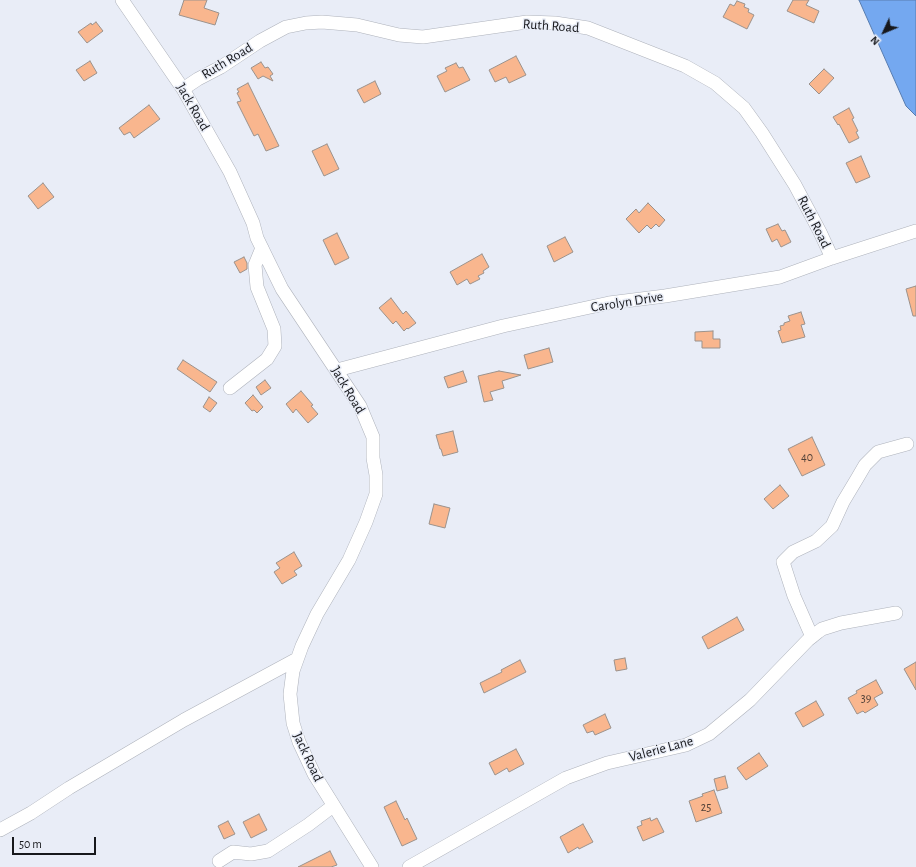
<!DOCTYPE html>
<style>
body{margin:0}
#map{position:relative;width:916px;height:867px;overflow:hidden;background:#e9edf7;font-family:"Alegreya Sans",sans-serif}
canvas{display:block}
.north{position:absolute;left:864px;top:12px;width:40px;height:40px;-webkit-text-stroke:3px #e9edf7;paint-order:stroke;rotate:226deg;font-size:11px;font-weight:700;line-height:16px;text-align:center;color:#17181c}
.north::after{content:'';display:block;margin:auto;width:14px;height:18px;background:#17181c;clip-path:polygon(50% 0,100% 100%,50% 72%,0 100%)}
.scale{position:absolute;left:12px;top:837px;width:84px;height:18px;box-sizing:border-box;border:2px solid #17181c;border-top:0;padding-left:5px;font-size:12px;line-height:14px;white-space:nowrap;color:#17181c;-webkit-text-stroke:3px #e9edf7;paint-order:stroke}
</style>
<div id="map">
<canvas width="916" height="867"></canvas>
<div class="north">N</div>
<div class="scale">50 m</div>
</div>
<script>
const g = document.querySelector('canvas').getContext('2d');
g.lineJoin = 'round';
function fill(path, color) {
  g.fillStyle = color;
  g.fill(path, 'evenodd');
}
function shape(rows) {
  const path = new Path2D();
  for (const r of rows) {
    path.moveTo(r[0], r[1]);
    for (let i = 2; i < r.length; i += 2) path.lineTo(r[i], r[i + 1]);
  }
  return path;
}
function trace(path, color, width, dash) {
  g.strokeStyle = color;
  g.lineWidth = width;
  g.lineCap = dash ? 'butt' : 'round';
  g.setLineDash(dash || []);
  g.stroke(path);
}
function write(font, color, halo, rows, align = 'center') {
  g.font = font + ' "Alegreya Sans",sans-serif';
  g.lineWidth = 3;
  g.setLineDash([]);
  g.textBaseline = 'middle';
  g.strokeStyle = halo;
  g.fillStyle = color;
  for (const [text, x, y, turn = 0] of rows) {
    g.save();
    g.translate(x, y);
    g.rotate((+turn || 0) * Math.PI / 180);
    g.textAlign = isNaN(turn) ? turn : align;
    if (halo) g.strokeText(text, 0, 0);
    g.fillText(text, 0, 0);
    g.restore();
  }
}
const water = shape([
 [859,0,916,0,916,116,906,106,859,0]
]);
const building = shape([
 [184,0,207,0,204,8,219,13,215,25,179,15,184,0],
 [793,0,809,0,806,5,819,11,814,23,787,11,793,0],
 [737,1,745,4,744,7,749,9,748,12,754,15,747,29,723,17,730,4,734,6,737,1],
 [96,22,103,31,87,43,78,32,91,23,92,25,96,22],
 [516,56,526,75,509,83,506,77,495,82,489,70,516,56],
 [90,61,97,73,84,81,76,70,90,61],
 [261,62,265,68,268,67,273,74,270,76,273,81,263,76,258,79,251,68,261,62],
 [456,63,459,68,463,67,470,80,445,92,437,76,447,71,445,68,456,63],
 [824,69,834,78,819,94,809,84,824,69],
 [375,81,381,94,364,103,357,90,375,81],
 [248,83,279,146,266,151,258,134,254,136,237,102,241,101,237,93,239,92,237,89,248,83],
 [149,105,160,119,134,138,130,132,124,135,119,128,149,105],
 [849,108,854,118,852,119,858,131,856,132,859,138,849,143,839,124,838,125,833,117,849,108],
 [327,144,339,169,324,176,312,151,327,144],
 [861,156,870,177,856,183,846,163,861,156],
 [43,183,54,197,38,209,28,196,43,183],
 [648,203,665,220,659,227,656,224,651,229,647,225,639,233,626,219,636,209,639,213,648,203],
 [778,224,782,231,785,230,791,242,781,247,777,239,772,242,766,229,778,224],
 [337,233,349,258,335,265,323,240,337,233],
 [565,237,573,252,554,262,547,246,565,237],
 [482,254,489,267,483,271,484,273,478,276,480,279,470,284,467,279,457,285,450,272,482,254],
 [244,257,247,263,247,269,240,273,234,262,244,257],
 [916,286,916,316,913,316,906,289,916,286],
 [391,298,403,314,406,311,416,323,408,329,407,328,404,331,396,321,393,324,379,308,391,298],
 [801,312,805,324,801,325,805,337,782,343,778,331,781,330,780,326,784,325,784,323,790,321,788,316,801,312],
 [713,331,713,339,720,339,720,348,702,348,702,341,695,341,695,332,713,331],
 [549,348,553,362,528,369,524,355,549,348],
 [183,360,217,382,210,392,177,369,183,360],
 [463,371,467,382,448,388,444,377,463,371],
 [499,371,521,375,502,381,504,388,490,392,493,400,484,402,478,376,499,371],
 [265,380,271,388,261,395,256,387,265,380],
 [301,391,313,405,311,406,318,414,308,423,296,409,293,413,286,404,301,391],
 [253,395,263,407,257,413,254,410,252,411,245,403,253,395],
 [209,397,217,403,210,412,203,407,209,397],
 [453,431,458,452,443,456,441,449,440,449,436,435,453,431],
 [812,437,825,465,802,476,788,449,812,437],
 [780,485,789,496,773,509,764,499,780,485],
 [434,504,450,508,445,528,429,524,434,504],
 [294,552,302,566,294,571,297,575,282,584,274,572,280,568,276,563,294,552],
 [737,617,744,630,708,649,702,637,737,617],
 [625,658,627,669,616,671,614,660,625,658],
 [520,660,526,672,484,693,480,683,502,672,501,670,520,660],
 [916,662,916,690,904,669,916,662],
 [876,680,883,693,874,698,878,705,865,713,863,711,857,714,848,698,857,693,856,691,876,680],
 [816,701,824,715,803,727,795,713,816,701],
 [605,714,611,728,595,735,593,731,587,733,583,725,605,714],
 [516,749,524,764,509,772,507,768,495,775,489,763,516,749],
 [759,753,768,766,746,780,737,768,759,753],
 [725,776,728,788,717,791,714,779,725,776],
 [714,790,722,813,696,822,689,801,703,796,702,794,714,790],
 [396,801,405,820,407,818,417,839,402,846,384,807,396,801],
 [259,814,267,830,251,838,243,822,259,814],
 [650,818,651,821,657,818,664,832,643,841,637,827,642,825,641,821,650,818],
 [228,821,235,834,224,839,218,826,228,821],
 [583,824,593,842,579,849,578,847,568,853,560,837,583,824],
 [330,851,337,865,331,867,298,867,330,851]
]);
const minor = shape([
 [122,0,183,89,230,172,253,223,257,238,282,289,360,406,373,437,373,458,376,475,376,494,366,522,349,560,317,614,302,646,293,671,290,694,293,723,299,742,314,774,372,867],
 [183,89,198,79,221,67,260,41,286,27,306,23,322,22,357,25,399,35,423,37,527,22,555,23,588,28,685,66,715,83,744,108,762,133,795,185,820,232,832,258],
 [337,370,503,326,609,303,665,296,780,277,832,258,916,231],
 [230,388,267,359,275,346,274,329,257,287,255,265,262,248],
 [812,637,794,596,783,562,793,552,816,541,832,526,843,502,858,477,865,465,878,452,907,444],
 [0,830,31,813,69,788,184,720,297,659],
 [219,861,233,852,251,854,268,851,308,825,333,806],
 [409,867,566,778,607,763,686,745,709,734,750,700,808,640,818,632,822,629,841,623,896,613]
]);
const numberNames = [
 ["40",807,457],
 ["39",866,698],
 ["25",706,807]
];
const streetNames = [
 ["Ruth Road",551,26,4],
 ["Ruth Road",227,61,-31],
 ["Jack Road",193,107,60],
 ["Ruth Road",814,222,63],
 ["Carolyn Drive",627,302,-9],
 ["Jack Road",348,390,59],
 ["Valerie Lane",661,749,-15],
 ["Jack Road",308,757,65]
];
fill(water, '#74a8f0');
trace(water, '#587db0', 1);
fill(building, '#f9b68e');
trace(building, '#9b928c', 1);
trace(minor, '#aeb2bb', 14);
trace(minor, '#fff', 13);
write('12px', '#504038', null, numberNames);
write('14px', '#17181c', '#e9edf7', streetNames);
</script>
